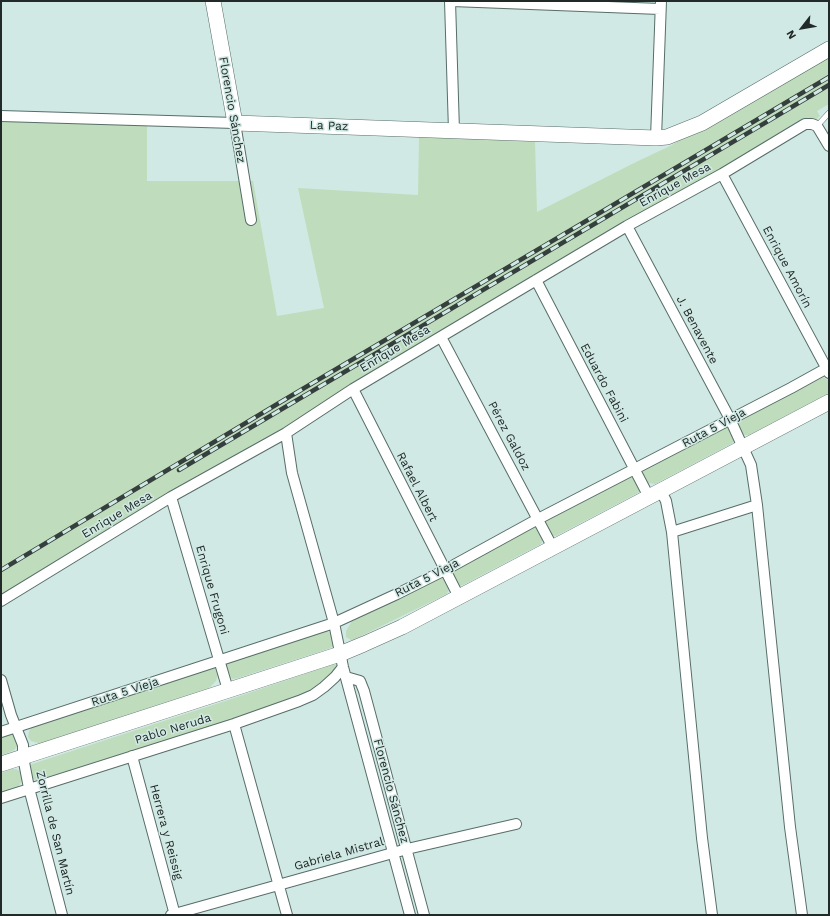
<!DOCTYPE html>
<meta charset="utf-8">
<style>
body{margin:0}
#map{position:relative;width:830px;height:916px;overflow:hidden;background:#d1e9e4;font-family:"Work Sans",sans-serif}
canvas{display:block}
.frame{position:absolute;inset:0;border:2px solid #212a28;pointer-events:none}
.north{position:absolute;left:782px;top:8px;width:40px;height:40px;-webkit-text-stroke:3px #d1e9e4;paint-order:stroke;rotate:239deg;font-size:11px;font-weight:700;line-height:16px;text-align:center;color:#212a28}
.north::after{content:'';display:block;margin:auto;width:14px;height:18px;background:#212a28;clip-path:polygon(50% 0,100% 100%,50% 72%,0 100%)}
</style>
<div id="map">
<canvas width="830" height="916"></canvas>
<div class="frame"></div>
<div class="north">N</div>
</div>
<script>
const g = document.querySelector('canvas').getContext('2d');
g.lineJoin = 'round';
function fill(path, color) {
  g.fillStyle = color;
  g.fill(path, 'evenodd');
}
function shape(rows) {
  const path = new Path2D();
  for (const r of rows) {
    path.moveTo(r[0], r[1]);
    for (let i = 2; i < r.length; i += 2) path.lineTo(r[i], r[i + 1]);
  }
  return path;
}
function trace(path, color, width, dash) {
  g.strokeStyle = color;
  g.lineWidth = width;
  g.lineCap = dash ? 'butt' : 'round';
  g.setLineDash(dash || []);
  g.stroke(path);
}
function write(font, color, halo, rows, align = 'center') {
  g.font = font + ' "Work Sans",sans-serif';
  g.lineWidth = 3;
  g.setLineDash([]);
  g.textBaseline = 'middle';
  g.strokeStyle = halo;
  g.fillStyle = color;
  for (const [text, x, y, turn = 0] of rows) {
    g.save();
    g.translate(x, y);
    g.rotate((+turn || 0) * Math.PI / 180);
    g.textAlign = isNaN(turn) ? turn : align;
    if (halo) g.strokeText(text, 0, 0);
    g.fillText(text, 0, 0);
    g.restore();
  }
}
const green = shape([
 [829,50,829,104,817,111,820,116,815,120,803,118,719,170,569,256,349,385,288,426,170,491,1,595,1,121,147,124,147,181,253,181,277,316,324,308,298,188,418,195,419,136,535,142,537,212,638,161,670,146],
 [822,376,829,381,829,393,750,435,745,435,741,433,737,424,737,421],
 [726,426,730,428,735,437,735,441,731,444,655,484,648,483,644,478,642,473,644,467],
 [634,475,640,490,638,493,556,536,550,535,544,524,546,519,629,476],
 [535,527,538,529,543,537,541,544,463,585,460,586,456,583,452,577,453,571,532,528],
 [442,577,445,578,448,583,449,589,447,594,353,640,351,640,346,637,346,631,353,619],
 [327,631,332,634,334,646,328,649,238,678,233,679,229,676,225,665,229,661],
 [334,664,337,665,337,668,322,684,308,692,232,720,40,781,35,780,32,778,29,767,32,764,225,701],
 [213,666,218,670,218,675,216,681,209,688,41,743,38,743,31,741,28,737,29,731,33,725],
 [6,734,12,735,16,737,18,743,17,747,13,751,1,755,1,735],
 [11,769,16,769,21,772,22,775,22,780,18,788,1,793,1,773]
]);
const lane = shape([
 [817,126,829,113]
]);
const street = shape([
 [450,1,454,131],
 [452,1,660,9],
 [1,116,235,123,251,220],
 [656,138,661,1],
 [722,174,829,373],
 [627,226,730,419,751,465,757,505,790,827,802,915],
 [536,280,649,497],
 [441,337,553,548],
 [353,389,459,597],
 [286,433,292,473,334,623,343,667,410,915],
 [661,491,666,501,672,532,702,838,712,915],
 [171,497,228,690],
 [672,532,757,505],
 [1,601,171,497,286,433,353,389,627,226,722,174,805,124,812,124,817,126,829,146],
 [346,677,360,681,364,691,424,915],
 [1,680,11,715,23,745,23,757,29,788,62,915],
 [234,724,287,915],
 [1,732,334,623,397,594,445,570,538,519,791,388,829,367],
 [132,756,175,915],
 [1,798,234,724,299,701,313,695,324,687,335,677,343,667],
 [171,915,407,849,516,824]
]);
const secondary = shape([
 [213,1,235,123,656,138,667,137,702,123,829,49],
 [1,764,340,654,364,644,402,627,829,402]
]);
const rail = shape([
 [179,470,829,85],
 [1,570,279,403,829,77]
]);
const streetNames = [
 ["Florencio Sánchez",232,110,80],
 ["La Paz",329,126,2],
 ["Enrique Mesa",675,185,-29],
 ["Enrique Amorín",787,267,62],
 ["J. Benavente",697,330,62],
 ["Enrique Mesa",395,349,-31],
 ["Eduardo Fabini",604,383,62],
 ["Ruta 5 Vieja",714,428,-28],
 ["Pérez Galdoz",509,436,62],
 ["Rafael Albert",417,487,63],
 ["Enrique Mesa",117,515,-31],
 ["Ruta 5 Vieja",427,578,-27],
 ["Enrique Frugoni",212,590,74],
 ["Ruta 5 Vieja",125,692,-18],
 ["Pablo Neruda",173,729,-17],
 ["Florencio Sánchez",391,791,75],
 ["Herrera y Reissig",166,832,75],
 ["Zorrilla de San Martín",55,833,76],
 ["Gabriela Mistral",339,854,-16]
];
fill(green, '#bfddbc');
trace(lane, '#576d68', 6);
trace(street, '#576d68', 12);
trace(secondary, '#576d68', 16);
trace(lane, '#fff', 5);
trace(street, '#fff', 10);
trace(secondary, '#fff', 15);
trace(rail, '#353f3d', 4.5);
trace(rail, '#d1e9e4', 3, [9]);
write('12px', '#212a28', '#d1e9e4', streetNames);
</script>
